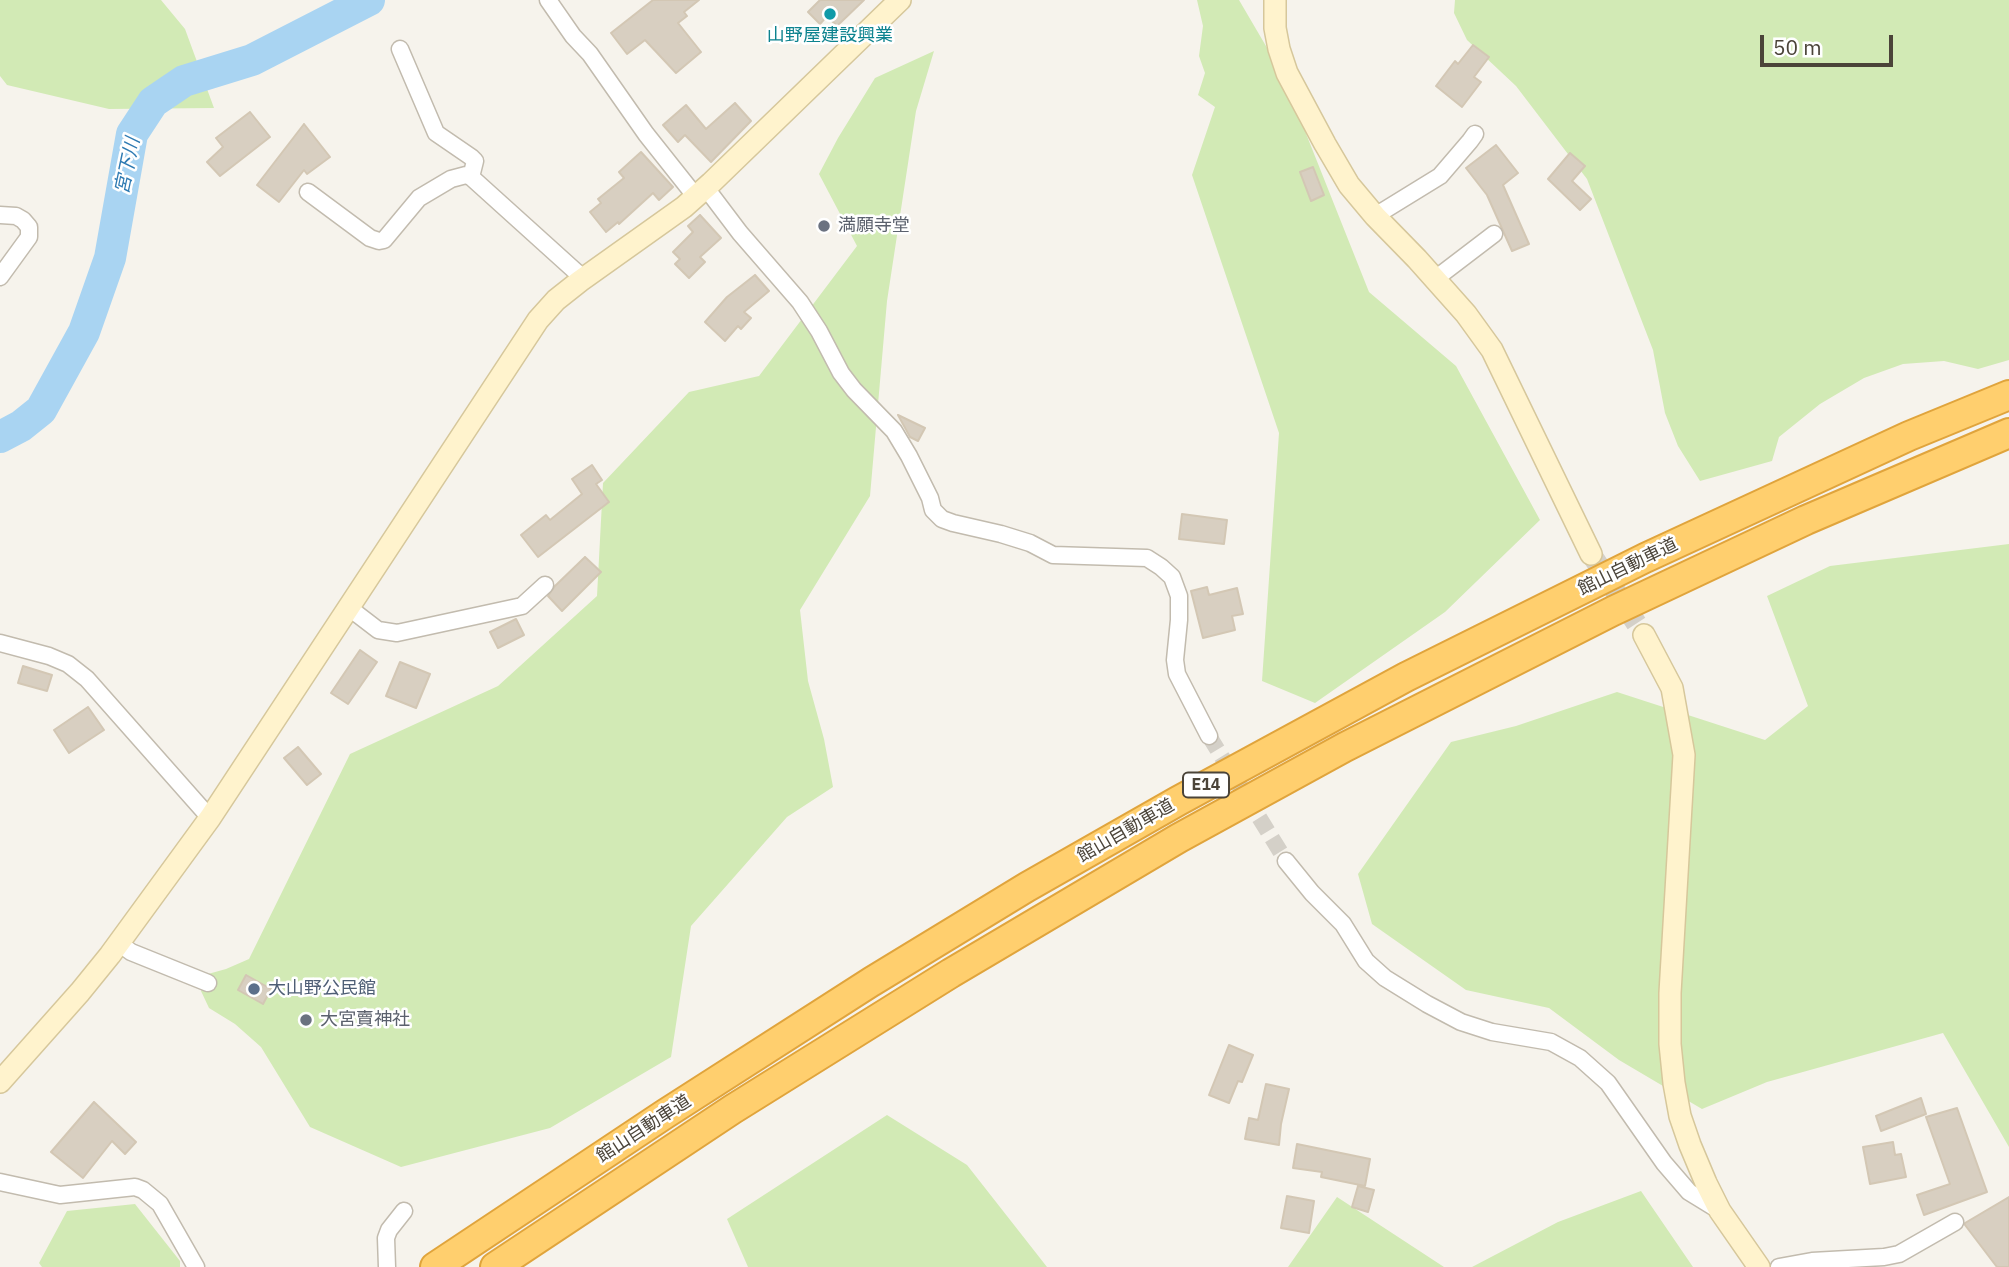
<!DOCTYPE html>
<meta charset="utf-8">
<style>
body{margin:0}
#map{position:relative;width:2009px;height:1267px;overflow:hidden;background:#f6f3ec;font-family:"IBM Plex Sans",sans-serif}
canvas{display:block}
.scale{position:absolute;left:1760px;top:35px;width:133px;height:32px;box-sizing:border-box;border:4px solid #4b4439;border-top:0;padding-left:9px;font-size:21px;line-height:24px;white-space:nowrap;color:#4b4439;-webkit-text-stroke:5px #fff;paint-order:stroke}
</style>
<div id="map">
<canvas width="2009" height="1267"></canvas>
<div class="scale">50 m</div>
</div>
<script>
const g = document.querySelector('canvas').getContext('2d');
g.lineJoin = 'round';
function fill(path, color) {
  g.fillStyle = color;
  g.fill(path, 'evenodd');
}
function shape(rows) {
  const path = new Path2D();
  for (const r of rows) {
    path.moveTo(r[0], r[1]);
    for (let i = 2; i < r.length; i += 2) path.lineTo(r[i], r[i + 1]);
  }
  return path;
}
function trace(path, color, width, dash) {
  g.strokeStyle = color;
  g.lineWidth = width;
  g.lineCap = dash ? 'butt' : 'round';
  g.setLineDash(dash || []);
  g.stroke(path);
}
function write(font, color, halo, rows, align = 'center') {
  g.font = font + ' "IBM Plex Sans","Noto Sans JP",sans-serif';
  g.lineWidth = 5;
  g.setLineDash([]);
  g.textBaseline = 'middle';
  g.strokeStyle = halo;
  g.fillStyle = color;
  for (const [text, x, y, turn = 0] of rows) {
    g.save();
    g.translate(x, y);
    g.rotate((+turn || 0) * Math.PI / 180);
    g.textAlign = isNaN(turn) ? turn : align;
    if (halo) g.strokeText(text, 0, 0);
    g.fillText(text, 0, 0);
    g.restore();
  }
}
const green = shape([
 [0,0,161,0,185,29,214,108,109,109,7,85,0,76],
 [1197,0,1239,0,1273,58,1299,116,1369,292,1456,366,1540,520,1445,612,1315,703,1262,681,1279,433,1192,175,1215,107,1198,95,1205,73,1199,56,1203,26],
 [1455,0,2009,0,2009,360,1978,369,1944,361,1903,364,1864,378,1820,404,1779,437,1772,461,1700,481,1678,446,1665,413,1653,350,1587,179,1516,86,1467,40,1454,13],
 [934,51,916,111,887,301,870,496,800,610,808,681,824,739,833,787,787,817,691,926,671,1057,550,1128,401,1167,310,1127,261,1047,235,1024,209,1008,201,991,208,974,226,969,249,959,350,754,498,686,597,596,603,483,689,392,759,376,857,246,819,174,838,138,875,78],
 [2009,544,2009,1147,1943,1033,1767,1082,1702,1109,1619,1060,1549,1008,1466,990,1372,924,1358,874,1451,742,1516,726,1617,692,1765,740,1808,706,1767,596,1830,566],
 [887,1115,967,1165,1047,1267,748,1267,727,1219],
 [1641,1191,1693,1267,1472,1267,1558,1222],
 [1337,1197,1444,1267,1288,1267],
 [135,1204,180,1261,180,1267,42,1267,39,1263,67,1211]
]);
const river = shape([
 [0,437,21,426,41,410,84,332,110,258,132,134,153,102,184,81,252,60,369,0]
]);
const building = shape([
 [653,0,699,0,684,12,687,16,678,23,701,52,676,73,645,40,627,54,611,33,653,0],
 [820,0,864,0,837,26,827,16,820,24,808,12,820,0],
 [1473,45,1489,57,1474,77,1481,82,1462,107,1436,86,1455,61,1458,64,1473,45],
 [735,103,751,121,711,162,685,135,678,142,663,125,686,105,706,129,735,103],
 [250,112,270,137,220,176,207,162,223,147,216,138,250,112],
 [304,124,330,157,307,174,304,170,279,202,257,185,304,124],
 [1496,145,1518,173,1503,185,1529,244,1512,251,1487,195,1466,168,1496,145],
 [641,152,673,187,659,200,653,193,619,224,618,222,606,232,590,212,601,203,598,199,624,178,619,172,641,152],
 [1570,153,1585,166,1572,181,1591,199,1580,210,1548,179,1570,153],
 [1313,167,1324,195,1311,201,1300,172,1313,167],
 [700,215,721,238,700,257,705,262,689,278,675,264,680,259,673,252,693,232,688,226,700,215],
 [755,275,769,291,744,312,751,318,741,329,738,326,725,341,705,322,727,297,755,275],
 [898,415,925,428,918,441,910,437,898,415],
 [592,465,602,480,596,484,609,502,538,557,521,535,546,515,550,520,582,494,572,479,592,465],
 [1182,514,1227,520,1224,544,1179,539,1182,514],
 [585,557,601,572,562,611,548,596,555,586,585,557],
 [1207,587,1209,595,1237,588,1243,614,1232,616,1235,630,1203,638,1191,591,1207,587],
 [516,619,524,635,498,648,490,632,516,619],
 [360,650,377,662,348,704,331,693,360,650],
 [400,662,430,674,416,708,386,696,400,662],
 [23,666,52,675,47,691,18,683,23,666],
 [88,707,104,730,69,753,54,730,88,707],
 [298,747,321,774,307,785,284,758,298,747],
 [246,975,271,989,263,1004,238,990,246,975],
 [1229,1045,1253,1055,1242,1082,1238,1081,1229,1103,1209,1095,1229,1045],
 [1266,1084,1289,1089,1281,1124,1279,1145,1245,1139,1249,1118,1258,1120,1266,1084],
 [1921,1098,1926,1114,1881,1131,1876,1116,1921,1098],
 [94,1102,136,1142,125,1154,112,1141,83,1178,51,1152,94,1102],
 [1957,1108,1987,1192,1924,1215,1917,1195,1950,1184,1926,1117,1957,1108],
 [1893,1142,1895,1155,1901,1154,1906,1177,1870,1184,1863,1147,1893,1142],
 [1297,1144,1370,1159,1365,1186,1321,1177,1322,1172,1293,1168,1297,1144],
 [1358,1186,1374,1190,1368,1212,1352,1207,1358,1186],
 [1287,1196,1314,1201,1309,1233,1281,1228,1287,1196],
 [2009,1197,2009,1267,1997,1267,1965,1225,1965,1223,2009,1197]
]);
const streetTunnel = shape([
 [1209,736,1286,861]
]);
const secondaryTunnel = shape([
 [1591,554,1644,635]
]);
const street = shape([
 [548,0,573,36,590,54,646,134,696,197],
 [400,49,436,133,471,157,475,161,471,177],
 [706,188,740,233,800,302,819,331,841,373,854,390,894,431,909,456,930,498,933,510,942,519,953,523,1001,534,1030,543,1053,555,1147,558,1161,567,1172,577,1179,596,1179,620,1175,660,1177,674,1209,736],
 [308,192,370,238,379,241,384,240,419,198,451,179,466,175,471,177,584,279],
 [0,215,16,216,23,220,29,227,29,237,0,277],
 [1375,216,1440,176,1470,141,1475,134],
 [1435,279,1494,234],
 [348,607,378,630,397,633,522,606,545,585],
 [0,643,49,656,68,664,87,679,210,818],
 [1286,861,1312,893,1343,924,1366,961,1385,978,1427,1004,1461,1022,1492,1032,1551,1042,1580,1058,1608,1083,1664,1163,1689,1192,1720,1211],
 [119,943,131,952,208,983],
 [0,1182,60,1195,135,1187,143,1190,160,1204,196,1267],
 [387,1267,386,1238,389,1230,404,1211],
 [1779,1267,1812,1261,1884,1257,1899,1254,1955,1222]
]);
const secondary = shape([
 [1275,0,1275,28,1279,49,1287,73,1325,144,1349,185,1375,216,1417,259,1466,314,1492,350,1591,554],
 [1644,635,1672,688,1684,755,1670,993,1670,1044,1674,1083,1680,1116,1690,1145,1706,1183,1720,1211,1759,1267],
 [0,1082,80,992,110,955,210,818,538,320,556,300,580,281,684,207,711,183,900,0]
]);
const highway = shape([
 [435,1267,665,1114,871,982,1027,887,1178,801,1406,677,1645,558,1909,436,2009,395],
 [495,1267,733,1109,951,973,1179,838,1345,747,1613,611,1806,520,2009,433]
]);
const markers = [
 [830,14,7,"#0f9aa8"],
 [824,226,7,"#6b7280"],
 [254,989,7,"#5c6f8a"],
 [306,1020,7,"#6b7280"]
];
const shields = [
 [1206,785,46]
];
const shieldNames = [
 ["E14",1206,785]
];
const cultureNames = [
 ["山野屋建設興業",830,36]
];
const worshipNames = [
 ["満願寺堂",838,226],
 ["大宮賣神社",320,1020]
];
const streetNames = [
 ["館山自動車道",1628,567,-26],
 ["館山自動車道",1126,831,-30],
 ["館山自動車道",644,1129,-33]
];
const serviceNames = [
 ["大山野公民館",268,989]
];
const waterNames = [
 ["宮下川",128,166,-78]
];
fill(green, '#d2eab5');
trace(river, '#a9d4f2', 32);
fill(building, '#d8cfc1');
trace(building, '#d3c7b4', 2);
trace(streetTunnel, '#d4d0c8', 16, [16, 8]);
trace(secondaryTunnel, '#d4d0c8', 21, [21, 10]);
trace(street, '#c2bbae', 19);
trace(secondary, '#d6c79b', 24);
trace(highway, '#e0a43c', 32);
trace(street, '#fff', 16);
trace(secondary, '#fff3cd', 21);
trace(highway, '#ffcf6e', 28);
for (const [x, y, r, color] of markers) {
  const dot = new Path2D();
  dot.arc(x, y, r, 0, 2 * Math.PI);
  g.fillStyle = color;
  g.fill(dot);
  trace(dot, '#fff', 2.5);
}
for (const [x, y, w] of shields) {
  const box = new Path2D();
  box.roundRect(x - w / 2, y - 12.5, w, 25, 5);
  g.fillStyle = '#fff';
  g.fill(box);
  trace(box, '#4b4439', 2);
}
write('bold 16px', '#4b4439', null, shieldNames);
write('18px', '#0d838f', '#fff', cultureNames);
write('18px', '#5b616d', '#fff', worshipNames, 'left');
write('18px', '#4b4439', '#fff', streetNames);
write('18px', '#4e5e75', '#fff', serviceNames, 'left');
write('italic 19px', '#2e7ab2', '#fff', waterNames);
</script>
